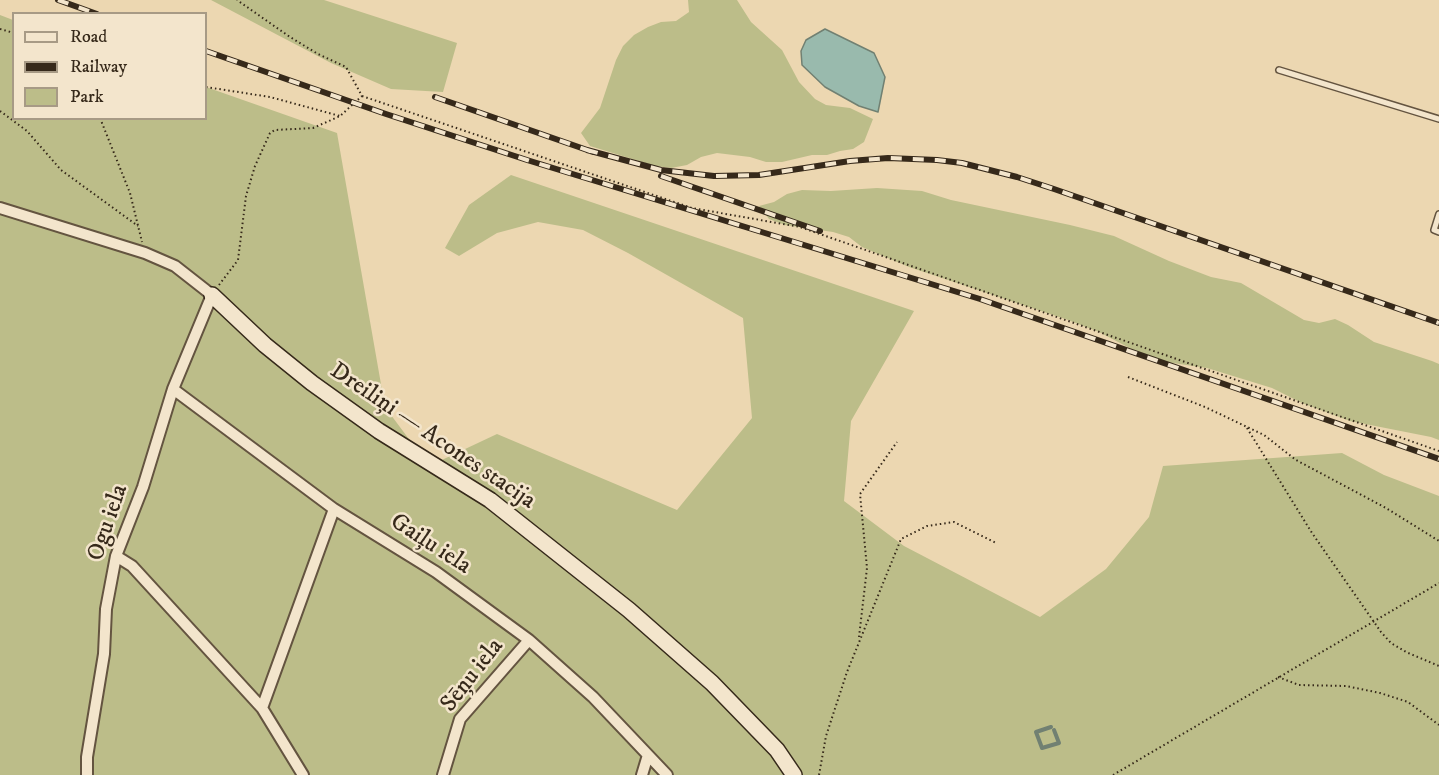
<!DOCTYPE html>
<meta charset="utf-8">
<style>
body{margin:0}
#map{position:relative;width:1439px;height:775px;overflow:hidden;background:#ecd7b1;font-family:"IM FELL DW Pica",serif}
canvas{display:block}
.legend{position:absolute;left:12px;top:12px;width:195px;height:108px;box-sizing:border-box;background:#f3e5cc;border:2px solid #a79a85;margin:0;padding:8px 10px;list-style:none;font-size:18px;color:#36291a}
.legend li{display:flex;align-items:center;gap:12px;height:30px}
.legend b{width:30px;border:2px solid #a79a85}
</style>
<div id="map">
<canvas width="1439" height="775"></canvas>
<ul class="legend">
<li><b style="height:8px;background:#f3e5cc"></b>Road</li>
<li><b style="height:8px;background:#36291a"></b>Railway</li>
<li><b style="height:16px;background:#bcbd89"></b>Park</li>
</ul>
</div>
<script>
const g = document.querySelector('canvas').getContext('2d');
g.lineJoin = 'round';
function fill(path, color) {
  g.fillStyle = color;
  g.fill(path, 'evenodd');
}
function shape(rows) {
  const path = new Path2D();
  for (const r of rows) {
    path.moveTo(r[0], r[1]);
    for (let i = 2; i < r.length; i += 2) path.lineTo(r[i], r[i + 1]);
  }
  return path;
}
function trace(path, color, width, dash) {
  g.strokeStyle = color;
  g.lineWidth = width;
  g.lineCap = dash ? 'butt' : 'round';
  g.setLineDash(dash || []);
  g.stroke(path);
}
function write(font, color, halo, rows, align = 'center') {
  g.font = font + ' "IM FELL DW Pica",serif';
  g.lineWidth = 5;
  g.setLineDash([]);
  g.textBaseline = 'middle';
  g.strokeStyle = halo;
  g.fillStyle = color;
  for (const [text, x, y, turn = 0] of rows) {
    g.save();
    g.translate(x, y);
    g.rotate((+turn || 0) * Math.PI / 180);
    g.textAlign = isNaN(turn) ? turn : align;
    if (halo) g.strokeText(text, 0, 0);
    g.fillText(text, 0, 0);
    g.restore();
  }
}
const green = shape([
 [211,0,324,0,457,43,443,92,391,89,331,63],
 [688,0,737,0,751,22,782,50,799,82,815,99,826,105,850,108,873,119,864,142,853,149,840,151,827,155,812,155,782,162,766,162,750,157,717,153,701,157,687,165,671,168,655,166,590,146,581,133,600,108,616,60,623,46,634,35,648,27,661,22,676,21,689,12],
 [0,15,13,20,14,118,206,118,206,87,337,133,385,407,429,466,497,434,677,510,752,418,743,318,628,253,583,230,538,222,497,233,459,256,445,248,469,205,511,175,914,311,851,421,844,501,904,546,1040,617,1106,569,1149,517,1163,466,1342,453,1384,475,1439,496,1439,775,0,775],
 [877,188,922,191,951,200,1070,225,1114,236,1169,261,1211,277,1241,283,1304,320,1319,323,1335,319,1348,325,1374,342,1432,361,1439,364,1439,440,1431,437,1350,421,1302,403,1272,388,1207,368,1159,361,1143,355,1099,332,1068,320,909,267,862,247,849,237,833,232,785,225,769,219,759,206,774,202,787,194,802,190,831,191]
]);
const water = shape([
 [825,29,874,53,885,77,878,112,859,106,825,87,802,65,801,51,806,40,825,29]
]);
const stream = shape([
 [1051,727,1036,732,1042,748,1059,743,1054,730]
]);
const path = shape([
 [0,29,14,33],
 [206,87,270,97,340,116],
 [362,96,692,208,800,227,1439,451],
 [0,111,27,131,61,170,138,226],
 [100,118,130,193,142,242],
 [219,285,238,260,246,196,255,166,270,133,275,130,313,128,329,121,340,116,362,96,346,67,318,54,290,37,237,0],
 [1128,377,1205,407,1264,435,1296,460,1386,508,1439,541],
 [1247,428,1312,533,1381,632,1391,643,1406,652,1439,666],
 [859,637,867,568,860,494,897,442],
 [1278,677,1299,685,1346,686,1380,693,1408,702,1439,725],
 [819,775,826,736,847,672,901,539,927,526,954,522,996,543],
 [1113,775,1439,583]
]);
const lane = shape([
 [1279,70,1439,119],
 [1439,214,1434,230,1439,232]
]);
const street = shape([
 [0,208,145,253,175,266,212,295,173,389,143,487,116,556,106,609,104,654,87,757,87,775],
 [173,389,334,509,436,572,529,640,593,697,667,775],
 [116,556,132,566,262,708,303,775],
 [262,708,334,509],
 [443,775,460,719,529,640],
 [642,775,648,755]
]);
const secondary = shape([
 [212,295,265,345,312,383,379,431,490,500,629,610,712,683,777,750,794,775]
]);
const rail = shape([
 [58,0,97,14],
 [206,51,386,114,527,160,980,299,1439,459],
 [435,97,593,152],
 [587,150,661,170,714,176,759,175,850,161,888,158,937,160,962,163,1017,177,1054,189,1439,323],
 [661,176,820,231]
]);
const streetNames = [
 ["Dreiliņi — Acones stacija",432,437,34],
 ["Ogu iela",109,523,-71],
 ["Gaiļu iela",430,545,33],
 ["Sēņu iela",473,676,-52]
];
fill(green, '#bcbd89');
fill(water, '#99baad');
trace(water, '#718072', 1.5);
trace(stream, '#718072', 4);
trace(lane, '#645440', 8);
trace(street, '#645440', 14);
trace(secondary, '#36291a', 18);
trace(path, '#36291a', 2, [1.5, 3]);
trace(lane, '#f3e5cc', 5);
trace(street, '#f3e5cc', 10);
trace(secondary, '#f3e5cc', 15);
trace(rail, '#36291a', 6);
trace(rail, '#f3e5cc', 4, [11]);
write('24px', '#36291a', '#f3e5cc', streetNames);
</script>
